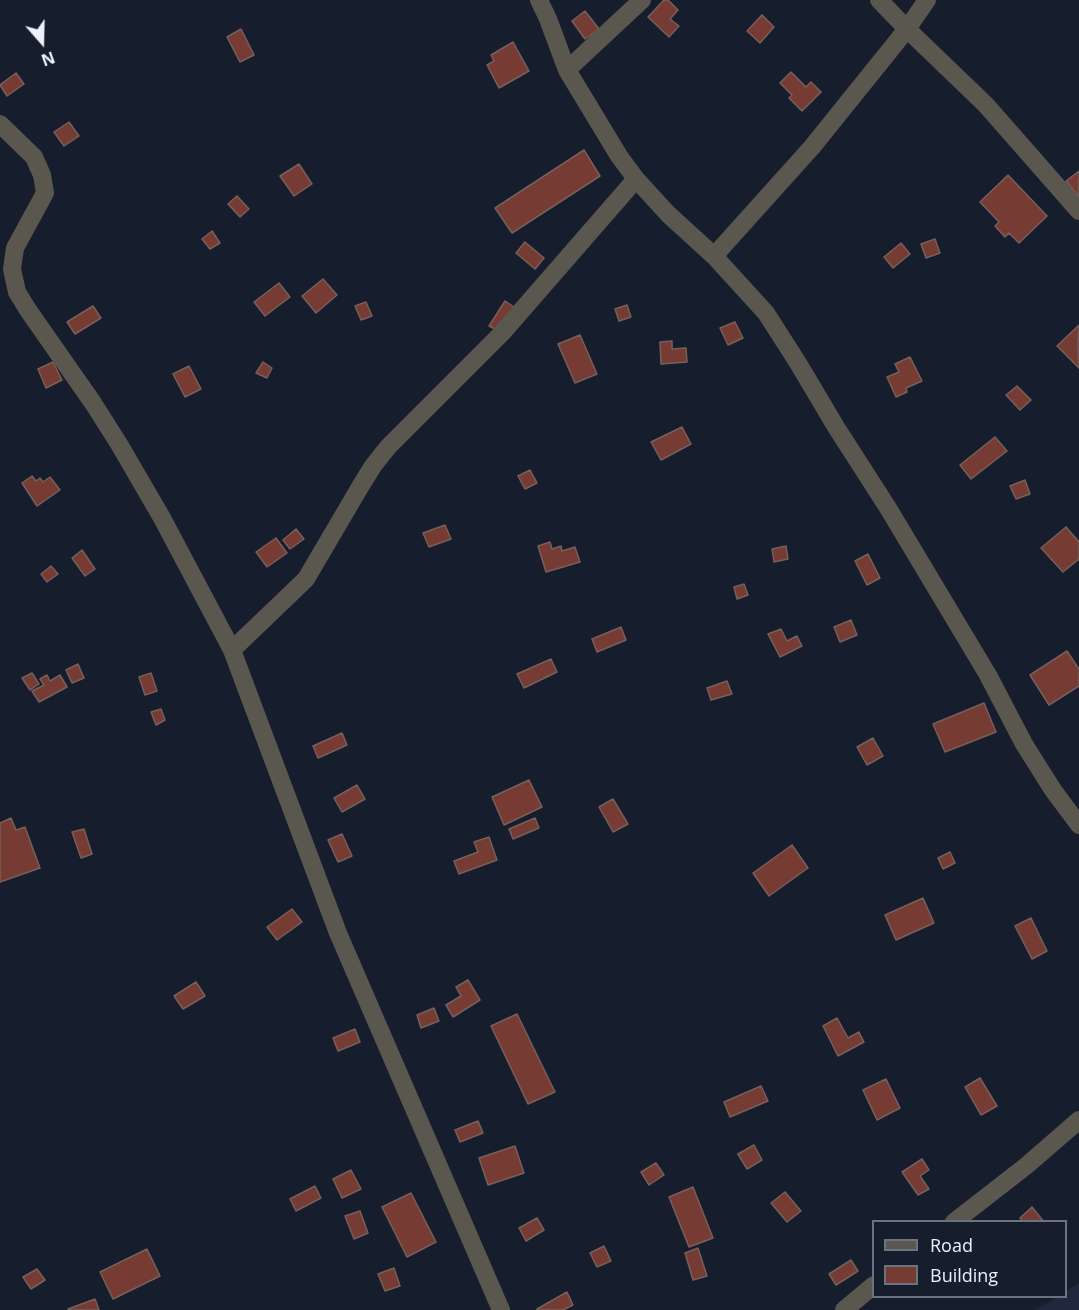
<!DOCTYPE html>
<style>
body{margin:0}
#map{position:relative;width:1079px;height:1310px;overflow:hidden;background:#161d2c;font-family:"Open Sans",sans-serif}
canvas{display:block}
.legend{position:absolute;left:872px;top:1220px;width:195px;height:78px;box-sizing:border-box;background:#161d2c;border:2px solid #6c727f;margin:0;padding:8px 10px;list-style:none;font-size:18px;color:#ecf1fc}
.legend li{display:flex;align-items:center;gap:12px;height:30px}
.legend b{width:30px;border:2px solid #6c727f}
.north{position:absolute;left:12px;top:12px;width:60px;height:60px;-webkit-text-stroke:4px #161d2c;paint-order:stroke;rotate:160deg;font-size:16px;font-weight:700;line-height:24px;text-align:center;color:#ecf1fc}
.north::after{content:'';display:block;margin:auto;width:21px;height:27px;background:#ecf1fc;clip-path:polygon(50% 0,100% 100%,50% 72%,0 100%)}
</style>
<div id="map">
<canvas width="1079" height="1310"></canvas>
<ul class="legend">
<li><b style="height:8px;background:#5a574e"></b>Road</li>
<li><b style="height:16px;background:#763b32"></b>Building</li>
</ul>
<div class="north">N</div>
</div>
<script>
const g = document.querySelector('canvas').getContext('2d');
g.lineJoin = 'round';
function fill(path, color) {
  g.fillStyle = color;
  g.fill(path, 'evenodd');
}
function shape(rows) {
  const path = new Path2D();
  for (const r of rows) {
    path.moveTo(r[0], r[1]);
    for (let i = 2; i < r.length; i += 2) path.lineTo(r[i], r[i + 1]);
  }
  return path;
}
function trace(path, color, width, dash) {
  g.strokeStyle = color;
  g.lineWidth = width;
  g.lineCap = dash ? 'butt' : 'round';
  g.setLineDash(dash || []);
  g.stroke(path);
}
const built = shape([
 [1079,1283,1079,1310,1035,1310,1057,1297,1066,1296,1066,1291]
]);
const building = shape([
 [664,0,668,0,678,10,670,19,679,26,669,37,648,17,664,0],
 [585,11,599,29,585,39,572,21,585,11],
 [762,15,774,27,760,43,747,31,762,15],
 [241,29,254,55,240,62,227,37,241,29],
 [513,42,529,71,499,88,487,65,494,61,491,55,513,42],
 [791,72,806,87,811,82,821,92,802,111,789,98,792,95,780,83,791,72],
 [16,73,24,84,7,96,0,85,16,73],
 [69,122,79,136,64,146,54,132,69,122],
 [584,150,600,176,512,233,495,208,584,150],
 [299,164,312,184,294,196,280,176,299,164],
 [1079,171,1079,197,1066,181,1079,171],
 [1008,175,1047,216,1019,243,1009,233,1005,237,995,226,999,222,980,202,1008,175],
 [237,196,249,209,240,217,228,204,237,196],
 [212,231,220,243,210,249,202,239,212,231],
 [935,239,940,253,926,258,921,244,935,239],
 [525,242,544,258,535,269,516,253,525,242],
 [901,243,910,254,893,268,884,257,901,243],
 [323,279,337,295,316,313,302,296,323,279],
 [279,283,290,297,265,316,254,302,279,283],
 [505,301,514,307,499,331,489,326,505,301],
 [366,302,372,316,361,320,355,306,366,302],
 [627,305,631,317,619,321,615,309,627,305],
 [93,306,101,318,75,334,67,322,93,306],
 [735,322,743,338,728,345,720,328,735,322],
 [1079,325,1078,344,1079,368,1057,346,1079,325],
 [580,335,597,374,575,383,558,344,580,335],
 [672,341,672,349,686,348,687,362,661,364,660,342,672,341],
 [910,357,922,381,906,388,907,392,896,397,887,377,899,372,895,364,910,357],
 [53,362,62,380,46,388,38,369,53,362],
 [263,362,272,368,267,378,256,373,263,362],
 [189,366,201,389,185,397,173,374,189,366],
 [1017,386,1031,400,1020,410,1006,395,1017,386],
 [682,427,691,444,661,460,651,442,682,427],
 [995,437,1007,451,971,479,960,465,995,437],
 [530,470,537,483,525,489,518,476,530,470],
 [32,476,36,481,40,478,43,482,50,477,60,490,37,506,22,483,32,476],
 [1025,480,1030,494,1016,499,1010,486,1025,480],
 [445,525,451,539,429,547,423,533,445,525],
 [1066,527,1079,542,1079,559,1063,572,1041,548,1066,527],
 [296,529,304,539,290,549,283,540,296,529],
 [276,538,287,553,267,567,256,552,276,538],
 [550,542,552,549,561,546,562,551,575,547,580,562,546,572,538,546,550,542],
 [786,546,788,559,774,562,772,549,786,546],
 [82,550,95,569,85,576,72,558,82,550],
 [868,554,880,578,867,585,855,561,868,554],
 [51,566,58,574,47,582,41,574,51,566],
 [744,584,748,595,737,599,734,587,744,584],
 [851,620,857,635,840,642,834,627,851,620],
 [621,627,626,640,597,652,592,639,621,627],
 [781,629,787,641,797,636,802,646,780,657,768,634,781,629],
 [1067,651,1079,669,1079,686,1049,705,1030,675,1067,651],
 [551,659,557,672,524,688,517,674,551,659],
 [78,664,84,678,72,683,66,670,78,664],
 [32,673,39,684,30,690,22,678,32,673],
 [151,673,157,691,145,695,139,677,151,673],
 [47,675,50,681,60,675,67,687,39,702,32,691,44,685,40,679,47,675],
 [727,681,732,694,711,700,707,688,727,681],
 [984,703,996,732,945,752,933,724,984,703],
 [161,709,165,720,156,725,151,712,161,709],
 [342,733,347,745,318,758,313,746,342,733],
 [873,738,883,756,867,765,857,747,873,738],
 [529,780,542,807,504,825,492,797,529,780],
 [357,785,365,799,342,812,334,798,357,785],
 [613,799,628,824,613,832,599,807,613,799],
 [11,818,16,830,25,827,40,868,0,882,0,823,11,818],
 [535,818,539,828,513,839,509,829,535,818],
 [84,829,92,854,81,858,72,832,84,829],
 [342,834,352,856,338,862,328,840,342,834],
 [489,837,497,860,459,874,454,861,478,852,474,842,489,837],
 [792,845,808,868,769,896,753,873,792,845],
 [950,852,955,863,943,869,938,858,950,852],
 [923,898,934,923,896,940,885,915,923,898],
 [292,909,302,922,277,940,267,927,292,909],
 [1031,918,1047,951,1032,959,1015,926,1031,918],
 [468,980,480,1000,453,1017,446,1005,461,996,456,987,468,980],
 [196,982,205,996,183,1009,174,996,196,982],
 [434,1008,439,1021,421,1028,417,1015,434,1008],
 [517,1014,555,1092,528,1104,491,1026,517,1014],
 [837,1018,848,1038,859,1032,864,1042,838,1056,823,1026,837,1018],
 [355,1029,360,1042,338,1051,333,1038,355,1029],
 [980,1078,997,1106,981,1115,965,1087,980,1078],
 [886,1079,900,1108,877,1120,863,1090,886,1079],
 [761,1086,768,1101,730,1117,724,1102,761,1086],
 [478,1121,483,1133,460,1142,455,1130,478,1121],
 [754,1145,762,1160,747,1169,738,1154,754,1145],
 [515,1146,524,1173,488,1185,479,1158,515,1146],
 [922,1159,929,1170,920,1176,929,1189,918,1195,902,1172,922,1159],
 [656,1163,664,1175,649,1185,641,1172,656,1163],
 [351,1170,361,1189,342,1198,333,1179,351,1170],
 [315,1186,321,1198,296,1211,290,1199,315,1186],
 [693,1187,713,1238,689,1247,669,1197,693,1187],
 [785,1192,801,1211,787,1222,771,1203,785,1192],
 [411,1193,436,1242,407,1257,382,1207,411,1193],
 [1032,1207,1044,1222,1023,1222,1020,1218,1032,1207],
 [360,1211,368,1233,354,1239,345,1216,360,1211],
 [537,1218,544,1230,526,1241,519,1228,537,1218],
 [604,1246,611,1261,597,1267,590,1253,604,1246],
 [698,1248,707,1276,693,1280,685,1253,698,1248],
 [147,1249,160,1276,113,1299,100,1272,147,1249],
 [851,1260,858,1271,836,1285,829,1274,851,1260],
 [394,1268,400,1286,385,1291,378,1274,394,1268],
 [37,1269,45,1280,31,1289,23,1277,37,1269],
 [567,1292,573,1305,563,1310,537,1310,537,1309,567,1292],
 [95,1299,99,1310,68,1310,68,1309,95,1299]
]);
const minor = shape([
 [539,0,548,19,567,70,619,156,636,179,668,214,714,256,812,147,907,29,879,0],
 [927,0,907,29,986,105,1079,211],
 [567,70,642,0],
 [0,124,34,157,42,175,45,193,15,248,12,269,17,292,28,310,93,403,119,444,162,518,232,650,338,933,501,1310],
 [714,256,766,313,798,363,836,427,888,508,988,675,1024,744,1053,790,1079,825],
 [232,650,306,579,360,487,373,466,388,447,502,333,636,179],
 [954,1222,1026,1166,1079,1120],
 [844,1310,874,1285]
]);
fill(built, '#1f283c');
fill(building, '#763b32');
trace(building, '#77605c', 1.5);
trace(minor, '#5a574e', 18);
</script>
